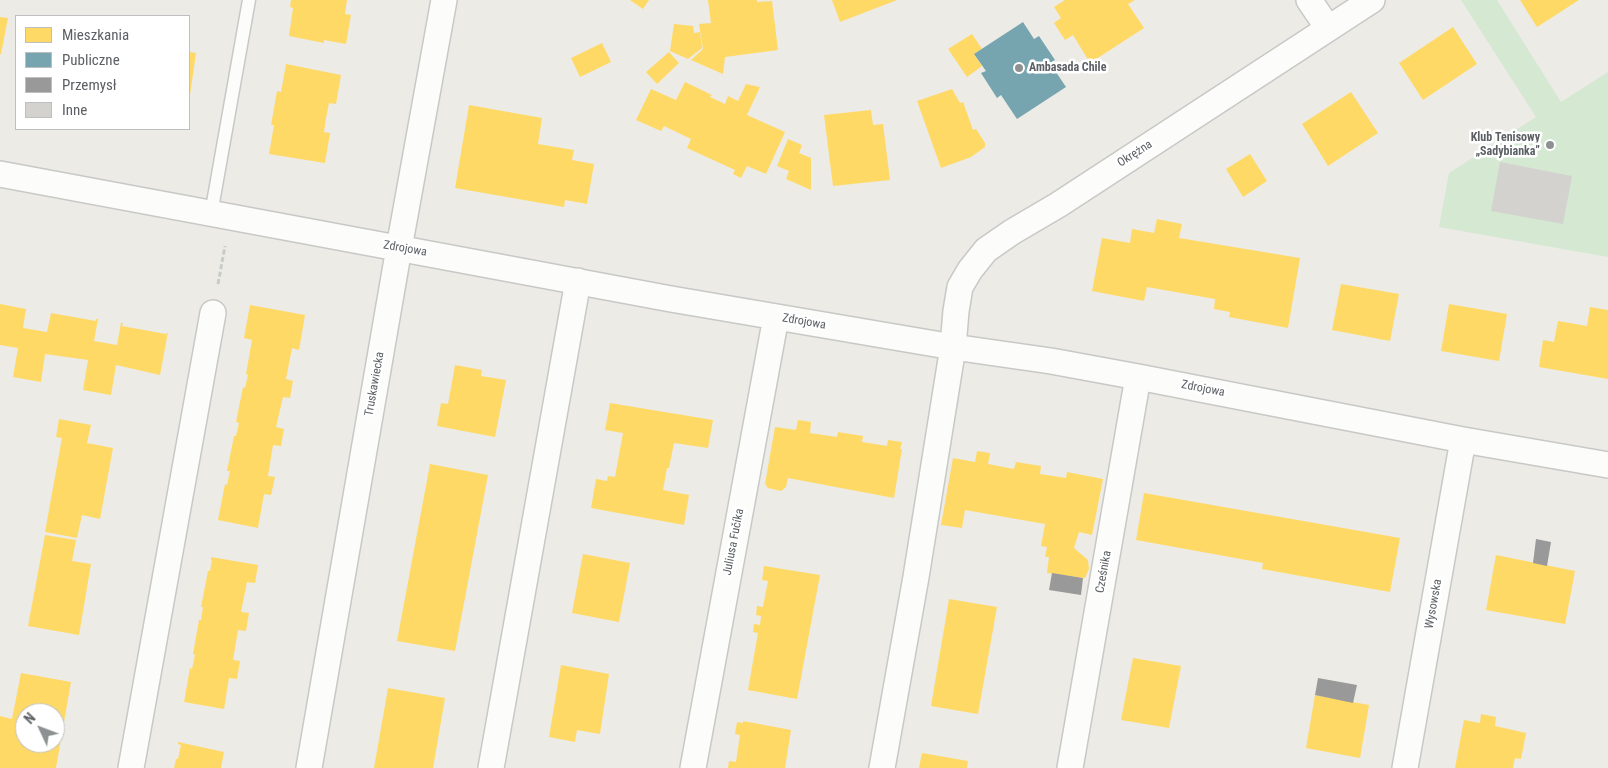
<!DOCTYPE html>
<meta charset="utf-8">
<style>
body{margin:0}
#map{position:relative;width:1608px;height:768px;overflow:hidden;background:#ecebe6;font-family:"Roboto Condensed",sans-serif}
canvas{display:block}
.legend{position:absolute;left:15px;top:15px;width:175px;height:115px;box-sizing:border-box;background:#fff;border:1px solid #bebfc1;margin:0;padding:6px 9px;list-style:none;font-size:15px;color:#5c6064}
.legend li{display:flex;align-items:center;gap:10px;height:25px}
.legend b{width:25px;border:1px solid #bebfc1}
.north{position:absolute;left:15px;top:703px;width:50px;height:50px;box-sizing:border-box;background:#fff;border:1px solid #bebfc1;border-radius:50%;rotate:313deg;font-size:14px;font-weight:700;line-height:20px;text-align:center;color:#5c6064}
.north::after{content:'';display:block;margin:auto;width:18px;height:22px;background:#8e9192;clip-path:polygon(50% 0,100% 100%,50% 72%,0 100%)}
</style>
<div id="map">
<canvas width="1608" height="768"></canvas>
<ul class="legend">
<li><b style="height:14px;background:#ffd966"></b>Mieszkania</li>
<li><b style="height:14px;background:#76a5af"></b>Publiczne</li>
<li><b style="height:14px;background:#999"></b>Przemysł</li>
<li><b style="height:14px;background:#d3d2cf"></b>Inne</li>
</ul>
<div class="north">N</div>
</div>
<script>
const g = document.querySelector('canvas').getContext('2d');
g.lineJoin = 'round';
function fill(path, color) {
  g.fillStyle = color;
  g.fill(path, 'evenodd');
}
function shape(rows) {
  const path = new Path2D();
  for (const r of rows) {
    path.moveTo(r[0], r[1]);
    for (let i = 2; i < r.length; i += 2) path.lineTo(r[i], r[i + 1]);
  }
  return path;
}
function trace(path, color, width, dash) {
  g.strokeStyle = color;
  g.lineWidth = width;
  g.lineCap = dash ? 'butt' : 'round';
  g.setLineDash(dash || []);
  g.stroke(path);
}
function write(font, color, halo, rows, align = 'center') {
  g.font = font + ' "Roboto Condensed",sans-serif';
  g.lineWidth = 5;
  g.setLineDash([]);
  g.textBaseline = 'middle';
  g.strokeStyle = halo;
  g.fillStyle = color;
  for (const [text, x, y, turn = 0] of rows) {
    g.save();
    g.translate(x, y);
    g.rotate((+turn || 0) * Math.PI / 180);
    g.textAlign = isNaN(turn) ? turn : align;
    if (halo) g.strokeText(text, 0, 0);
    g.fillText(text, 0, 0);
    g.restore();
  }
}
const green = shape([
 [1461,0,1497,0,1561,102,1608,72,1608,257,1439,227,1449,173,1536,117]
]);
const homes = shape([
 [291,0,347,0,345,14,351,15,346,44,324,40,324,43,289,36,293,8,290,7],
 [630,0,649,0,643,9],
 [708,0,757,0,757,2,772,1,778,50,725,57,723,74,691,60,703,49,699,24,711,23],
 [832,0,897,0,840,22],
 [1065,0,1135,0,1128,4,1144,28,1090,63,1073,35,1065,40,1054,23,1061,18,1054,7],
 [1520,0,1579,0,1537,27],
 [0,17,8,18,1,54,0,54],
 [674,24,693,26,694,33,700,32,702,48,688,59,670,51],
 [1453,27,1477,64,1423,100,1399,63],
 [972,34,982,49,974,54,982,66,967,77,948,49],
 [602,43,611,62,580,77,571,58],
 [189,52,196,53,190,95,189,95],
 [669,52,679,63,657,84,646,72],
 [286,64,341,75,336,104,329,103,326,118,324,132,330,133,325,163,269,154,274,125,271,125,277,91,281,92],
 [685,82,712,95,710,97,725,104,728,96,738,101,746,84,760,87,747,115,785,132,766,174,747,166,741,178,733,174,735,170,687,148,691,139,664,126,661,131,636,120,651,89,676,100],
 [952,89,960,103,963,102,973,130,976,129,985,143,985,147,971,157,941,168,917,101],
 [1351,92,1378,133,1328,166,1302,124],
 [469,105,542,118,538,144,574,150,572,160,594,164,587,204,565,200,564,207,455,188],
 [871,110,873,125,883,124,890,180,833,186,824,115],
 [788,139,802,145,799,153,811,158,811,190,786,179,789,171,777,166],
 [1250,154,1267,181,1243,197,1226,169],
 [1157,219,1182,224,1179,238,1300,258,1288,328,1229,317,1230,312,1214,309,1215,299,1147,287,1144,301,1092,291,1102,238,1130,243,1132,229,1154,233],
 [1341,284,1399,294,1390,341,1332,330],
 [0,304,26,309,23,328,47,332,51,313,96,321,96,319,98,319,94,341,117,345,121,323,123,323,122,326,166,334,168,332,160,375,116,365,111,395,83,390,88,360,45,354,41,382,13,377,18,348,0,345],
 [1449,304,1507,314,1499,361,1441,351],
 [250,305,305,315,299,350,292,348,286,379,293,381,290,398,283,397,276,427,284,429,281,446,273,445,268,476,275,477,271,495,264,494,258,528,218,520,225,484,227,485,230,471,227,471,234,436,236,436,239,423,236,422,243,387,245,388,248,375,246,374,252,340,244,338],
 [1590,307,1608,310,1608,379,1539,367,1543,340,1554,342,1558,321,1587,326],
 [455,365,482,370,481,376,506,380,495,437,437,426,441,403,448,404],
 [610,403,713,420,708,448,674,443,669,468,667,468,663,490,689,495,684,525,591,508,596,479,607,481,608,476,615,477,623,433,605,430],
 [59,419,91,425,87,443,113,448,100,519,82,515,77,538,45,532,62,438,56,437],
 [798,420,811,422,810,433,837,437,838,432,863,436,862,442,887,446,888,440,902,442,900,449,902,449,894,498,788,478,786,487,781,491,768,488,765,484,775,427,796,430],
 [977,451,990,453,988,464,1014,469,1016,462,1041,466,1040,474,1066,478,1067,472,1103,479,1092,535,1079,532,1074,548,1088,560,1089,569,1085,578,1047,573,1049,557,1045,557,1047,547,1041,546,1045,524,965,510,962,528,941,525,953,458,975,462],
 [430,464,488,475,455,651,397,641],
 [1144,493,1400,538,1390,592,1262,569,1263,563,1136,540],
 [45,535,76,540,72,561,91,564,79,635,28,626],
 [583,554,630,563,619,622,572,613],
 [1496,555,1575,571,1565,624,1486,610],
 [211,557,258,565,255,583,247,582,241,612,249,613,246,631,238,630,233,660,240,661,237,679,229,678,224,709,184,702,190,668,192,669,195,655,193,654,199,620,201,620,203,607,201,607,208,571,210,571,212,560,211,560],
 [764,566,820,575,797,699,748,690,758,633,753,632,754,624,760,625,761,616,756,615,757,606,763,607,768,581,762,580],
 [949,599,997,607,978,714,931,706],
 [1133,658,1181,666,1169,728,1121,720],
 [561,665,609,674,600,734,577,730,575,742,549,737],
 [21,673,71,682,56,768,0,768,0,716,12,719],
 [25,713,55,713,55,743,25,743],
 [388,688,445,698,433,768,374,768],
 [1315,695,1369,705,1360,758,1306,748],
 [1481,714,1496,717,1495,726,1526,733,1521,759,1515,758,1513,768,1455,768,1464,720,1480,723],
 [743,721,791,730,785,768,728,768,729,761,736,762,740,735,735,734,737,722,743,723],
 [178,742,224,752,221,768,174,768,176,759,178,759,181,745,178,744],
 [922,753,968,761,967,768,919,768]
]);
const public = shape([
 [1023,22,1034,39,1039,36,1055,60,1050,63,1066,87,1017,119,1001,95,997,98,981,73,986,71,974,54]
]);
const industry = shape([
 [1536,539,1551,542,1547,566,1533,563],
 [1052,573,1083,578,1081,595,1049,590],
 [1318,678,1357,685,1353,703,1315,695]
]);
const building = shape([
 [1500,162,1572,176,1563,224,1491,211]
]);
const path = shape([
 [218,284,225,246]
]);
const lane = shape([
 [211,214,249,0]
]);
const street = shape([
 [1309,0,1328,28],
 [0,174,671,299,953,347,1051,361,1138,377,1463,440,1608,465],
 [131,768,213,313],
 [309,768,399,248,444,0],
 [491,768,578,281],
 [693,768,776,317],
 [882,768,916,577,953,347,956,311,960,287,970,270,986,250,1012,232,1058,205,1372,0],
 [1070,768,1138,377],
 [1405,768,1463,440]
]);
const markers = [
 [1019,68,5,"#8e9192"],
 [1550,145,5,"#8e9192"]
];
const poiNames = [
 ["Ambasada Chile",1029,68],
 ["Klub Tenisowy",1540,138,"right"],
 ["„Sadybianka”",1540,152,"right"]
];
const streetNames = [
 ["Okrężna",1135,154,-33],
 ["Zdrojowa",405,249,10],
 ["Zdrojowa",804,322,10],
 ["Truskawiecka",375,384,-80],
 ["Zdrojowa",1203,389,11],
 ["Juliusa Fučíka",734,542,-79],
 ["Cześnika",1104,572,-80],
 ["Wysowska",1434,604,-80]
];
fill(green, '#d4e8d2');
fill(homes, '#ffd966');
fill(public, '#76a5af');
fill(industry, '#999');
fill(building, '#d3d2cf');
trace(lane, '#c8c8c7', 15);
trace(street, '#c8c8c7', 28);
trace(path, '#c8ccc9', 3, [5, 2.5]);
trace(lane, '#fcfcfb', 12);
trace(street, '#fcfcfb', 25);
for (const [x, y, r, color] of markers) {
  const dot = new Path2D();
  dot.arc(x, y, r, 0, 2 * Math.PI);
  g.fillStyle = color;
  g.fill(dot);
  trace(dot, '#fff', 2);
}
write('bold 12px', '#5c6064', '#fff', poiNames, 'left');
write('12px', '#5c6064', '#fff', streetNames);
</script>
